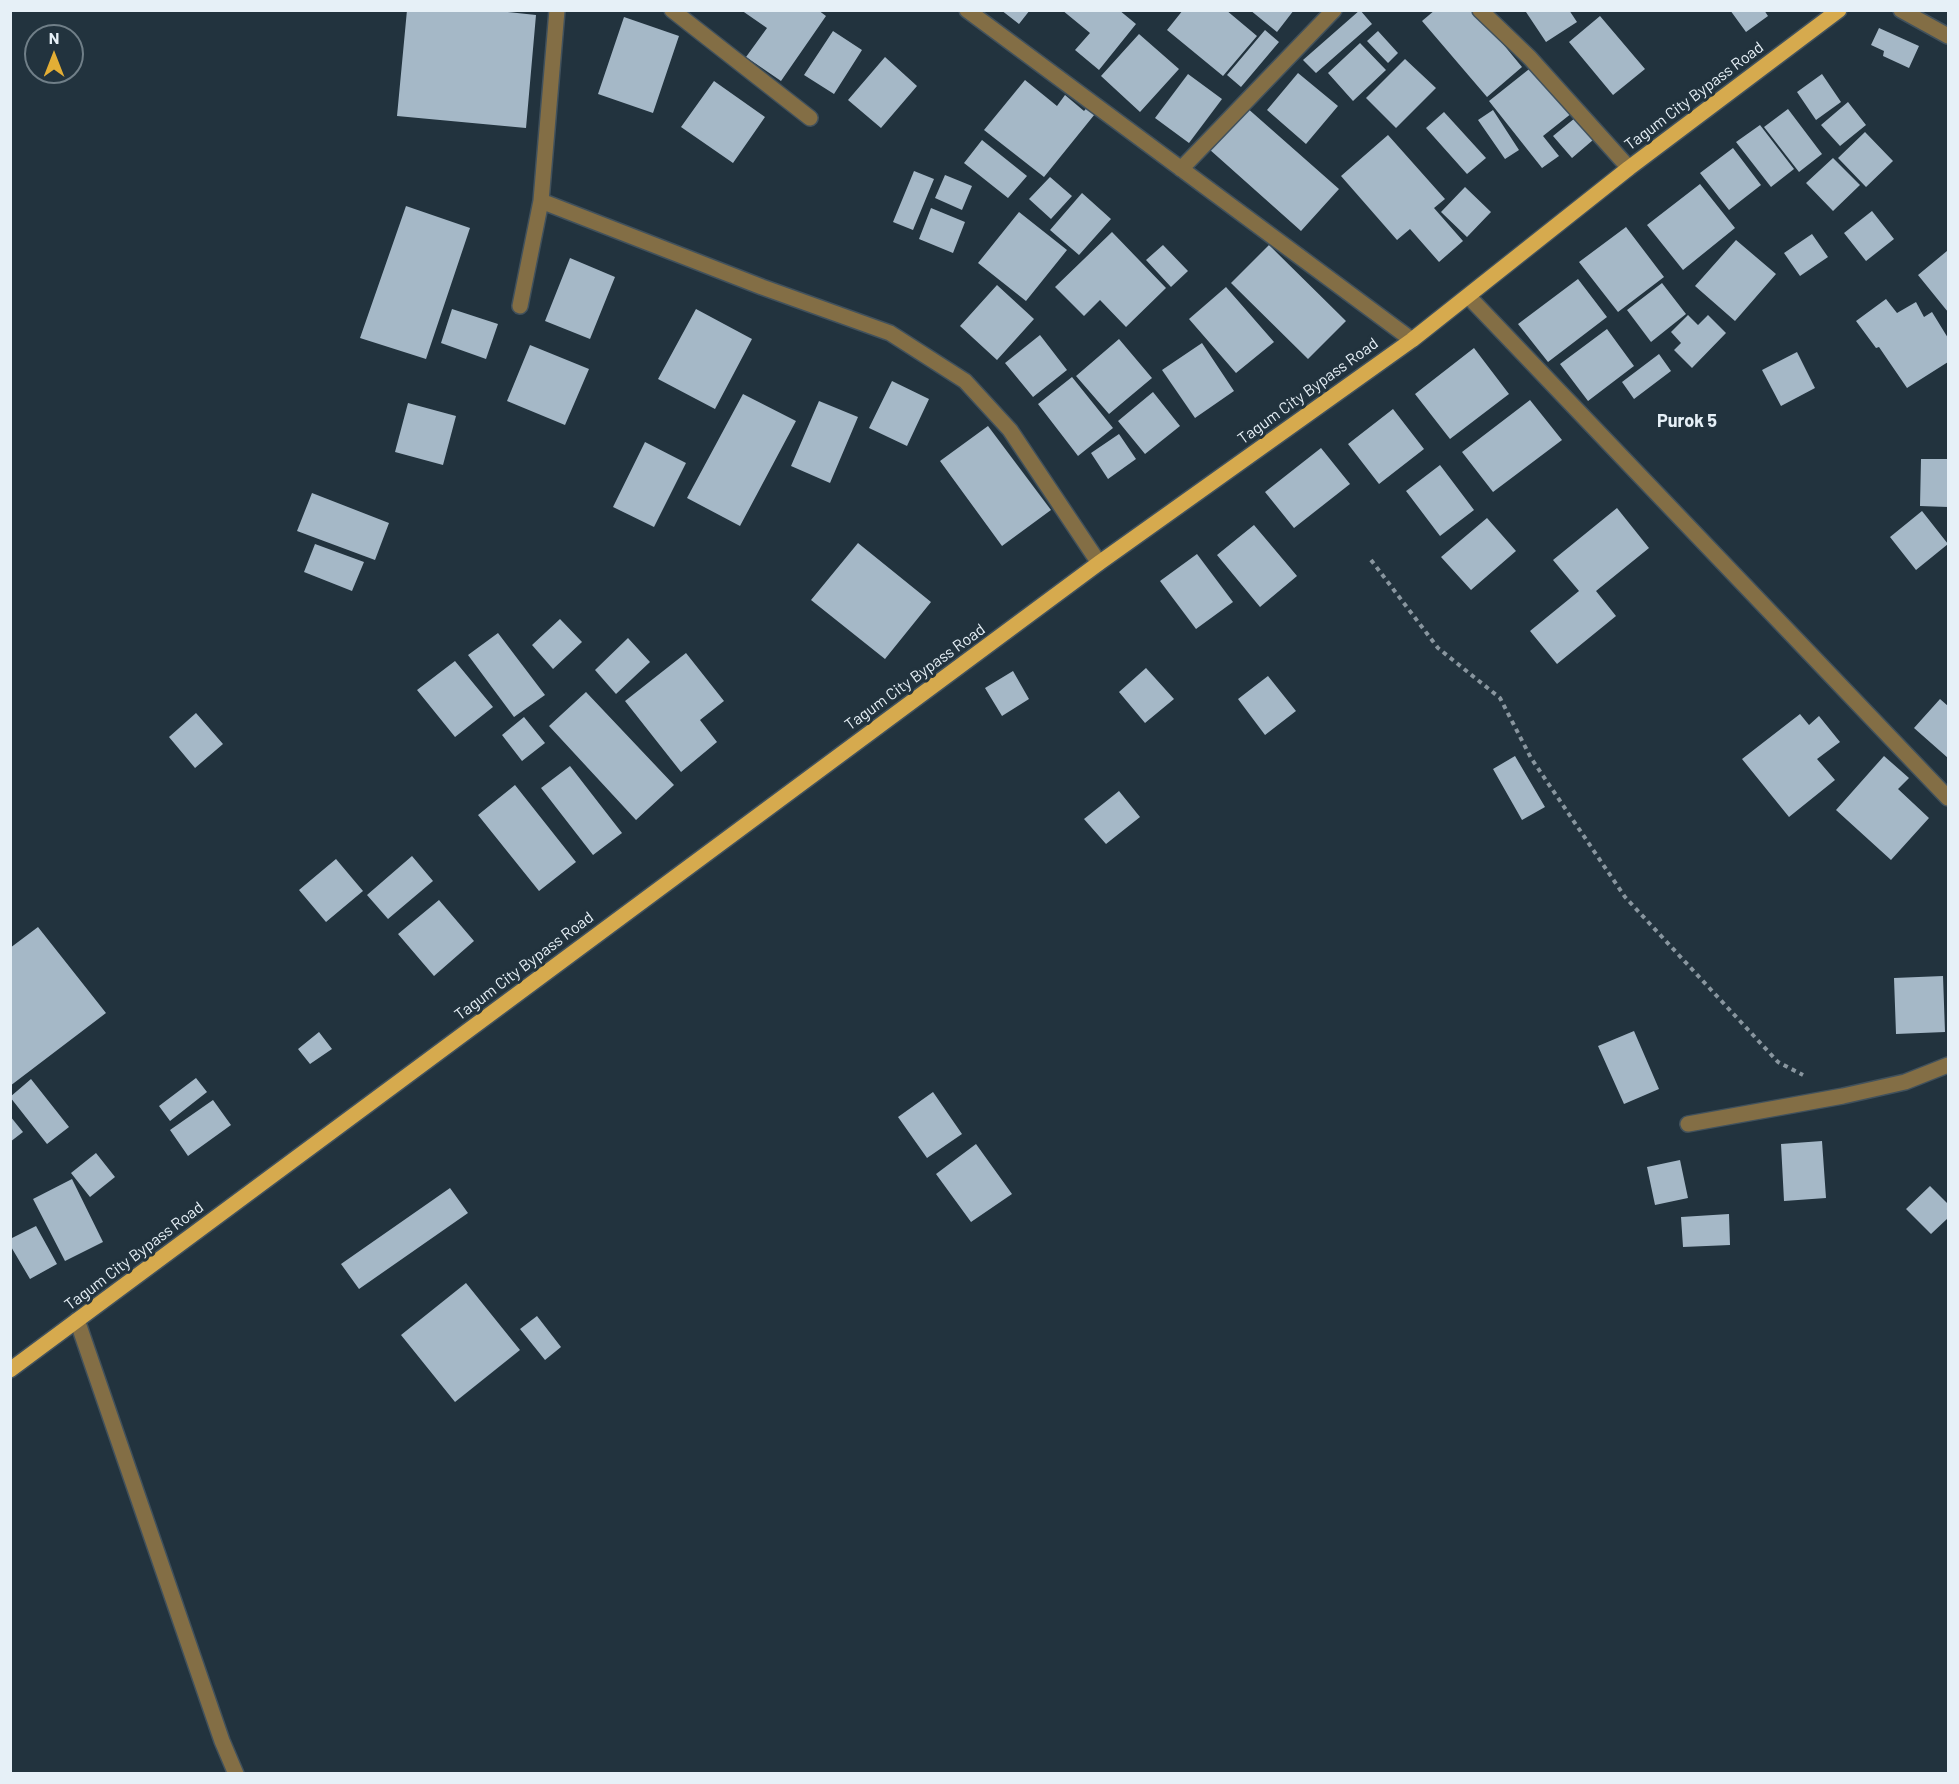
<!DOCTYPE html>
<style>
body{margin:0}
#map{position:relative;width:1959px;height:1784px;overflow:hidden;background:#22333e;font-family:Barlow,sans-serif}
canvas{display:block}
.frame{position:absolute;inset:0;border:12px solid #e6f0f7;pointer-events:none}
.north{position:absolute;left:24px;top:24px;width:60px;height:60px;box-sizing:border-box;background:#22333e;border:2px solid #707f88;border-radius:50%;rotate:0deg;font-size:16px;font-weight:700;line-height:24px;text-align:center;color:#e6f0f7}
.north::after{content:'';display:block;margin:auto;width:21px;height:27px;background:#e3ae35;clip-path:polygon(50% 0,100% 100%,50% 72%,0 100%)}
</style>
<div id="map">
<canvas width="1959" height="1784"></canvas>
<div class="frame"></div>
<div class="north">N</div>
</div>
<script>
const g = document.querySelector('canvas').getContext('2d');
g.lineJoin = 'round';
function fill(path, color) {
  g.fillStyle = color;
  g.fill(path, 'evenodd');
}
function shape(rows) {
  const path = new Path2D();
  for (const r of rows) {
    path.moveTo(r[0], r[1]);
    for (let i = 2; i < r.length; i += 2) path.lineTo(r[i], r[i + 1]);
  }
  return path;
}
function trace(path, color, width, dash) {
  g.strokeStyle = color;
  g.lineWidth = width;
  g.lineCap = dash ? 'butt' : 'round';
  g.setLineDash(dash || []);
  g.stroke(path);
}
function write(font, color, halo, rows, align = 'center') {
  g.font = font + ' Barlow,sans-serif';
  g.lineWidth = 6;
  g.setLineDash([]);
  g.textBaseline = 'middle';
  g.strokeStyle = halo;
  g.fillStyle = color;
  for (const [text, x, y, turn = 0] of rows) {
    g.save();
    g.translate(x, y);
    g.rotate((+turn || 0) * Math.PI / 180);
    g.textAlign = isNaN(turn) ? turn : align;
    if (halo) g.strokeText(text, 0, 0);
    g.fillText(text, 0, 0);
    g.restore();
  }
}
const building = shape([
 [407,10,489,10,536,15,526,128,397,116],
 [741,10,818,10,826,16,781,81,746,57,767,28],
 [1001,10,1030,10,1019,24],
 [1062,10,1119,10,1136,24,1099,70,1075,50,1090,33],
 [1183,10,1226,10,1257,36,1223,76,1167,30],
 [1250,10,1294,10,1277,32],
 [1360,10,1372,24,1316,73,1303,60],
 [1435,10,1475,10,1522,67,1487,97,1422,21],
 [1528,10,1569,10,1577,22,1546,42,1526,12],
 [1730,10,1764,10,1768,16,1746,32],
 [1600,16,1645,69,1613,95,1569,42],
 [624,17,679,36,653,113,598,94],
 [1879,28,1919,46,1909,68,1883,56,1884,51,1871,45],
 [1265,30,1279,42,1241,87,1227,75],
 [833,31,862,50,834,94,804,75],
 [1378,31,1398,53,1388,63,1367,41],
 [1139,34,1179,69,1140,112,1101,76],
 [1360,43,1386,70,1353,101,1328,73],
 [885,57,917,86,881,128,848,100],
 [1405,59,1436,88,1396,128,1366,98],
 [1533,66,1572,113,1543,136,1559,156,1542,168,1489,101],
 [1298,73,1338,106,1306,144,1267,110],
 [1188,74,1222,99,1189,143,1155,118],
 [1822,74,1841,102,1816,120,1797,92],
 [1025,80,1057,106,1065,95,1084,111,1091,103,1099,109,1044,177,984,130],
 [714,81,765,117,733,163,681,127],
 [1848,102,1866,125,1840,146,1821,125],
 [1246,107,1339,189,1301,231,1209,149],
 [1788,109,1822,154,1799,172,1764,127],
 [1493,110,1519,150,1505,159,1478,120],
 [1444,112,1486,158,1467,174,1426,128],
 [1575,118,1593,140,1572,158,1553,136],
 [1760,125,1794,169,1771,187,1736,142],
 [1865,132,1893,161,1866,187,1838,158],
 [1388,135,1445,199,1434,208,1463,241,1439,262,1410,229,1397,240,1341,176],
 [982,140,1027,176,1008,198,964,163],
 [1733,148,1761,185,1729,210,1700,173],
 [1833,158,1860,185,1833,211,1806,183],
 [914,171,934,179,913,230,893,222],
 [945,175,972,186,962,210,935,198],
 [1050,177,1072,196,1051,219,1029,199],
 [1700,184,1735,228,1683,270,1647,225],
 [1465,187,1491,212,1467,237,1441,212],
 [1082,193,1111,219,1079,255,1050,230],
 [406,206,470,228,426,359,360,338],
 [931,208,965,222,953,253,919,239],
 [1872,211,1894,239,1866,261,1844,233],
 [1019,212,1067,250,1026,301,978,263],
 [1626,227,1664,277,1618,312,1579,262],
 [1112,232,1166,288,1126,327,1100,300,1084,316,1055,287],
 [1812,234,1828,257,1800,276,1784,253],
 [1736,240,1776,274,1735,321,1695,286],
 [1163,245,1188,271,1171,287,1146,260],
 [1269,245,1346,321,1308,359,1231,283],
 [1947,251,1948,253,1948,312,1918,275],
 [570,258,615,277,590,339,545,321],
 [1578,279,1607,317,1548,362,1518,324],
 [1662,283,1686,314,1651,342,1627,310],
 [997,285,1034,319,997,360,960,326],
 [1226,287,1274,342,1236,373,1189,319],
 [1886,299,1897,313,1916,302,1924,317,1932,312,1948,338,1948,362,1907,388,1879,347,1876,348,1856,321],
 [452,309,498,324,486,359,441,343],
 [696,309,752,339,715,409,658,379],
 [1688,315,1698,325,1708,315,1726,333,1692,368,1674,350,1681,343,1671,332],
 [1607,329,1634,366,1588,401,1560,364],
 [1040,335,1067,370,1033,397,1005,363],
 [1119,339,1152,378,1109,414,1076,376],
 [1202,343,1234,391,1195,418,1162,370],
 [530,345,589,369,565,425,507,401],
 [1474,348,1509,394,1450,439,1415,394],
 [1797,352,1815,388,1781,406,1762,370],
 [1659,354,1671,371,1634,399,1622,382],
 [1072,377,1113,428,1078,456,1038,404],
 [892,381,929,399,907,446,869,428],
 [1153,392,1180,426,1145,454,1118,421],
 [743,394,796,421,740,526,687,498],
 [1530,400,1562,440,1493,492,1462,452],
 [819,401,858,417,830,483,791,466],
 [408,403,456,416,443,465,395,452],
 [1393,409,1424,449,1379,484,1348,444],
 [988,426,1051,510,1002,546,940,461],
 [1119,434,1136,459,1108,479,1091,453],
 [645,442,686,463,654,527,613,507],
 [1321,448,1350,484,1294,528,1265,492],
 [1921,459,1948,459,1948,507,1920,506],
 [1440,465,1474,510,1440,536,1406,491],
 [312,493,389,523,375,560,297,531],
 [1617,508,1649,548,1596,591,1616,616,1557,664,1530,631,1579,591,1553,560],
 [1922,511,1948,544,1916,570,1890,537],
 [1487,518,1516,551,1471,590,1441,557],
 [1254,525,1297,576,1260,607,1217,555],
 [858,543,931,602,885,659,811,600],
 [315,544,364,562,352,591,304,572],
 [1197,554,1233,602,1196,629,1160,581],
 [560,619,582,642,553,669,532,645],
 [498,633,545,695,514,717,468,655],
 [628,638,650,662,616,694,595,670],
 [686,653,724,701,700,720,717,742,681,772,625,701],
 [455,661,493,707,455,737,417,690],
 [1146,668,1174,699,1145,723,1119,692],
 [1013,671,1029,699,1002,716,985,688],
 [1268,676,1296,711,1265,735,1238,699],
 [586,692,674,785,636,820,549,726],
 [1940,699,1948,706,1948,758,1914,728],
 [196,713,223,744,195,768,169,737],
 [1800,714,1809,725,1819,716,1840,742,1817,759,1835,780,1789,817,1742,759],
 [524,717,545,743,522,761,502,735],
 [1515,756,1545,807,1522,820,1493,769],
 [1884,756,1909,778,1898,789,1929,818,1891,860,1836,810],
 [570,766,622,833,593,855,541,788],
 [515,785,576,862,539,891,478,815],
 [1119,791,1140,817,1106,844,1084,819],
 [412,856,433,881,388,919,367,895],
 [336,859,363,891,326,922,299,890],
 [439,900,474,941,434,976,398,934],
 [38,927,106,1013,10,1086,10,948],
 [1943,976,1945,1032,1896,1034,1894,978],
 [1634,1031,1659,1089,1624,1104,1598,1046],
 [319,1032,332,1049,310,1064,298,1049],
 [196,1078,207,1092,170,1121,159,1106],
 [31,1079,69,1127,47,1144,10,1097],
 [933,1092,962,1134,927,1158,898,1117],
 [213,1100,231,1125,188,1156,170,1130],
 [10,1116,23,1132,10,1142],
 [1822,1141,1826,1198,1784,1201,1781,1144],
 [976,1144,1012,1194,971,1222,936,1174],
 [96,1153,115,1177,90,1197,71,1173],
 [1680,1160,1688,1198,1655,1205,1647,1167],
 [72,1179,103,1242,65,1261,33,1199],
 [1930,1186,1948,1204,1948,1218,1931,1234,1906,1209],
 [450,1188,468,1213,359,1289,341,1264],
 [1729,1214,1730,1245,1683,1247,1681,1217],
 [36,1226,57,1264,30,1279,10,1245,10,1239],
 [466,1283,520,1350,455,1402,401,1335],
 [537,1316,561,1347,545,1360,520,1329]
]);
const path = shape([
 [1371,560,1438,648,1500,698,1531,758,1625,897,1778,1062,1803,1075]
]);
const minor = shape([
 [672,10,810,118],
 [967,10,1412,340],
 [1480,10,1530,58,1629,168],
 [1901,10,1948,36],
 [1181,169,1334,10],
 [541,201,762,287,890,333,965,381,1010,430,1099,563],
 [1469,297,1948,798],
 [520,306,541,201,557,10],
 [1688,1124,1843,1096,1905,1082,1948,1065],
 [77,1320,222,1741,236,1774]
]);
const primary = shape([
 [10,1370,1099,563,1412,340,1629,168,1839,10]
]);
const streetNames = [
 ["Tagum City Bypass Road",1694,96,-37],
 ["Tagum City Bypass Road",1308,391,-36],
 ["Tagum City Bypass Road",915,677,-36],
 ["Tagum City Bypass Road",524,966,-37],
 ["Tagum City Bypass Road",134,1256,-37]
];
const neighbourhoodNames = [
 ["Purok 5",1687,421]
];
fill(building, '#a5b8c7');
trace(minor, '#41515c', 18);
trace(primary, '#41515c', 18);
trace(path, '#89969f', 4, [4.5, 4.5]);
trace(minor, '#836e45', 15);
trace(primary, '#d6aa4e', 15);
write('16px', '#e6f0f7', '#22333e', streetNames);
write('bold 18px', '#e6f0f7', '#22333e', neighbourhoodNames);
</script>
